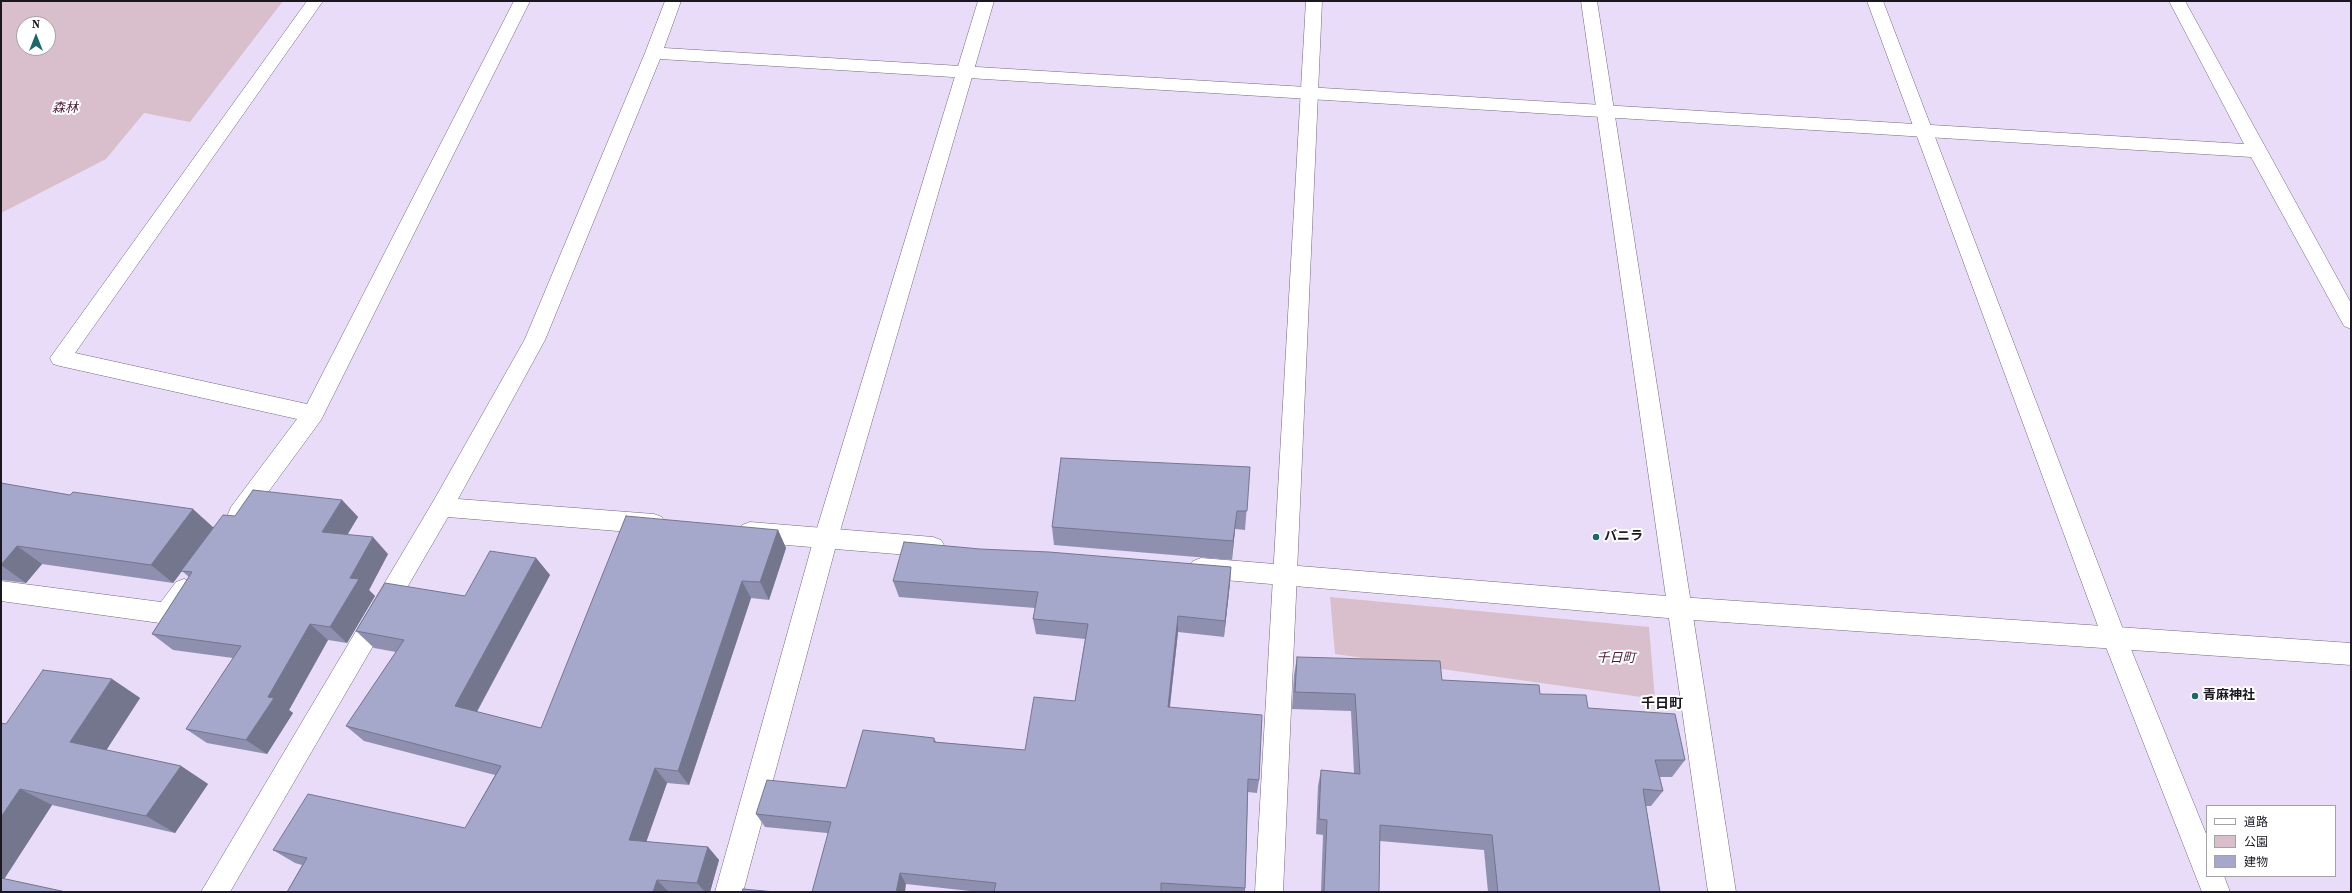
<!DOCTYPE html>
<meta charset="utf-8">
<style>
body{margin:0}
#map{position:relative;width:2352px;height:893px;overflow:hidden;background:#e9dcf9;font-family:"Source Serif 4","Noto Sans JP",serif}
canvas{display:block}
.frame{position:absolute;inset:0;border:2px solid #1b1721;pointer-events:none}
.legend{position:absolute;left:2206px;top:805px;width:130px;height:72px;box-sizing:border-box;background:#fff;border:1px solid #a4a2a6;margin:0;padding:5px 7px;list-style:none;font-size:12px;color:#1b1721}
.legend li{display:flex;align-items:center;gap:8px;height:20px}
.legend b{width:20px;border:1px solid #a4a2a6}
.north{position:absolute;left:16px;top:16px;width:40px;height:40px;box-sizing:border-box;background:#fff;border:1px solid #a4a2a6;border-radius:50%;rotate:0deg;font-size:11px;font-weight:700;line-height:16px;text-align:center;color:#1b1721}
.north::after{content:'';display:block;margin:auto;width:14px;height:18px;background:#1a6869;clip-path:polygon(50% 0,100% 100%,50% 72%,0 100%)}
</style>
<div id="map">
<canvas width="2352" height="893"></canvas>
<div class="frame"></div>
<ul class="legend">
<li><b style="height:5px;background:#fff"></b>道路</li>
<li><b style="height:11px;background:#d8bfcb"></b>公園</li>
<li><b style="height:11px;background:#a6a8cb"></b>建物</li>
</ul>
<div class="north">N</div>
</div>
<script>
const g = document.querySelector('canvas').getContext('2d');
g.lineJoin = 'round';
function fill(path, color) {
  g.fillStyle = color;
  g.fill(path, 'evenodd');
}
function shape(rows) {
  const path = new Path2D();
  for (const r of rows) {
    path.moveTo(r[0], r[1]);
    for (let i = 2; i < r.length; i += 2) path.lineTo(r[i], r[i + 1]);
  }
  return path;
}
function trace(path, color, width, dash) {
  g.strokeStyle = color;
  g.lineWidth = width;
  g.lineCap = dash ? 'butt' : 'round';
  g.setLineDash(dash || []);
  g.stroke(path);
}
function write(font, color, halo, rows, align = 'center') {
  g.font = font + ' "Source Serif 4","Noto Sans JP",serif';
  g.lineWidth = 4;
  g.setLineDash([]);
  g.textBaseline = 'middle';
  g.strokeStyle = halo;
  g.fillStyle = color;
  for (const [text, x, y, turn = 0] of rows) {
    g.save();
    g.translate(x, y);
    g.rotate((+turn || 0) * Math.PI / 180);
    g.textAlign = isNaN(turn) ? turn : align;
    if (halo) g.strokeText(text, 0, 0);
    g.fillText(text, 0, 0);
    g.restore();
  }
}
const green = shape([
 [1,1,283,1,190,122,144,113,106,159,1,213],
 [24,24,48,24,48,48,24,48],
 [1330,597,1649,627,1655,699,1335,654]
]);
const lane = shape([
 [307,1,323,1,75,353,307,404,514,1,530,1,321,420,247,521,239,524,231,521,228,514,231,507,297,419,60,366,53,364,50,358,307,1],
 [978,1,994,1,838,538,743,892,715,892,814,538,978,1],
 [1306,1,1322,1,1283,892,1255,892,1306,1],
 [1867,1,1883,1,2126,637,2207,836,2207,876,2224,876,2230,892,2202,892,2102,637,1867,1],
 [184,579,192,582,196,589,175,621,167,624,1,601,1,581,161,602,176,582,184,579]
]);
const street = shape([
 [665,1,681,1,664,48,2244,144,2169,1,2185,1,2351,303,2351,329,2344,326,2251,157,660,59,545,340,458,499,654,514,662,517,665,524,662,531,654,534,448,517,230,892,201,892,434,500,525,339,645,53,665,1],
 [750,522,933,537,941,540,945,547,941,554,933,557,750,542,742,539,738,532,742,525,750,522],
 [1201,558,1679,597,2351,643,2351,665,1679,619,1201,578,1193,575,1189,568,1193,561,1201,558]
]);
const secondary = shape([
 [1581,1,1597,1,1736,892,1708,892,1581,1]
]);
const wall = shape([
 [1250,467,1245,530,1235,529,1232,560,1054,545,1052,527],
 [1,483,213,527,235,516,342,500,358,517,347,534,388,554,369,590,375,596,347,643,328,640,289,710,293,713,267,754,207,743,186,729,233,658,173,650,152,634,189,577,182,571,173,583,42,564,26,583,1,580],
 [778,530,786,548,769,600,751,598,689,785,667,783,646,842,708,847,719,860,710,892,287,892,302,865,295,863,273,850,465,828,495,775,364,741,346,726,396,652,374,648,356,631,465,596,536,558,550,575,477,712,541,728],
 [980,549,1231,567,1230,583,1224,637,1178,632,1170,707,1259,780,1257,793,1248,792,1245,892,979,892,906,884,827,833,765,827,756,814,846,788,934,738,936,742,1025,750,1075,701,1085,639,1036,634,1033,619,1035,608,899,597,893,581],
 [1297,657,1442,680,1540,694,1588,708,1685,760,1672,777,1660,777,1663,791,1651,806,1646,806,1660,892,1488,892,1484,850,1380,841,1379,892,1321,892,1323,835,1316,834,1318,786,1321,770,1354,773,1351,711,1292,709,1294,675],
 [112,679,140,698,106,750,181,766,208,784,175,833,52,805,4,879,1,892,6,724]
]);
const shadedWall = shape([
 [342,500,358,517,339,549,322,532],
 [193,509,214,528,173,583,151,565],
 [1237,511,1235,529,1232,560,1233,541],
 [778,530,786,548,769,600,760,582],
 [373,537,388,554,369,590,375,596,347,643,330,627,350,578],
 [17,546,42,564,26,583,1,565],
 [536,558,550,575,471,722,455,706],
 [1231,567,1230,583,1224,637,1225,621],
 [742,581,751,598,689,785,678,771],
 [1178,616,1178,632,1168,721,1168,707],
 [310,624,328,640,289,710,293,713,267,754,246,740,268,697],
 [112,679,140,698,100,760,70,742],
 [181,766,208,784,175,833,146,816],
 [655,768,667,783,642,854,629,840],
 [20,789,52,805,1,884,1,817],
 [708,847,719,860,710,892,705,892,697,883],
 [900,873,906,884,905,892,896,892],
 [657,880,669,892,653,892]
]);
const building = shape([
 [1061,458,1250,467,1247,511,1237,511,1233,541,1052,527,1061,458],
 [1,483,70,495,73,492,193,509,151,565,17,546,1,565,1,483],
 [253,490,342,500,322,532,373,537,350,578,359,579,330,627,310,624,268,697,274,698,246,740,186,729,241,646,152,634,192,572,181,571,223,515,235,516,253,490],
 [626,516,778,530,760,582,742,581,678,771,655,768,629,840,708,847,697,883,657,880,653,892,287,892,307,858,273,850,308,794,465,828,501,766,346,726,404,640,356,631,385,583,465,596,490,551,536,558,455,706,541,728,626,516],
 [904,542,980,549,1049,552,1231,567,1225,621,1178,616,1168,707,1262,715,1259,780,1248,779,1245,888,1161,883,1161,892,994,892,996,883,900,873,896,892,812,892,831,822,756,814,767,780,846,788,863,730,934,738,934,742,1025,750,1034,697,1075,701,1088,624,1033,619,1038,592,893,581,904,542],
 [1297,657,1440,661,1442,680,1539,685,1540,694,1586,695,1588,708,1675,714,1685,760,1655,760,1663,791,1643,789,1660,892,1498,892,1492,835,1380,825,1379,892,1324,892,1327,820,1319,819,1321,770,1360,774,1355,694,1295,692,1297,657],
 [43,670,112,679,70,742,181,766,146,816,20,789,1,817,1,723,6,724,43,670],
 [1,878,66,892,1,892,1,878],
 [743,889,775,892,742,892,743,889]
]);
const markers = [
 [1596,537,4,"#1a6869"],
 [2195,696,4,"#1a6869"]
];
const parkNames = [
 ["森林",65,109],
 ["千日町",1616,659]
];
const poiNames = [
 ["バニラ",1604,537],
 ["青麻神社",2203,696]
];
const neighbourhoodNames = [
 ["千日町",1662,704]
];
fill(green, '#d8bfcb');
trace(lane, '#736881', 1);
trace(street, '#736881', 1);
trace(secondary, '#736881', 1);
fill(lane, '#fff');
fill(street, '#fff');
fill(secondary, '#fff');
fill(wall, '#8f90af');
fill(shadedWall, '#74768e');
fill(building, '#a6a8cb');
trace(building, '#74768e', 1);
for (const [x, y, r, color] of markers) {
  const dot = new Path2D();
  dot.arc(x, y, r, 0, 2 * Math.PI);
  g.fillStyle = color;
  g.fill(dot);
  trace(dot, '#fff', 1.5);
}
write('italic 13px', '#50203a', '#fff', parkNames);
write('bold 13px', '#1b1721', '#fff', poiNames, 'left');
write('bold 14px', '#1b1721', '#fff', neighbourhoodNames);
</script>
